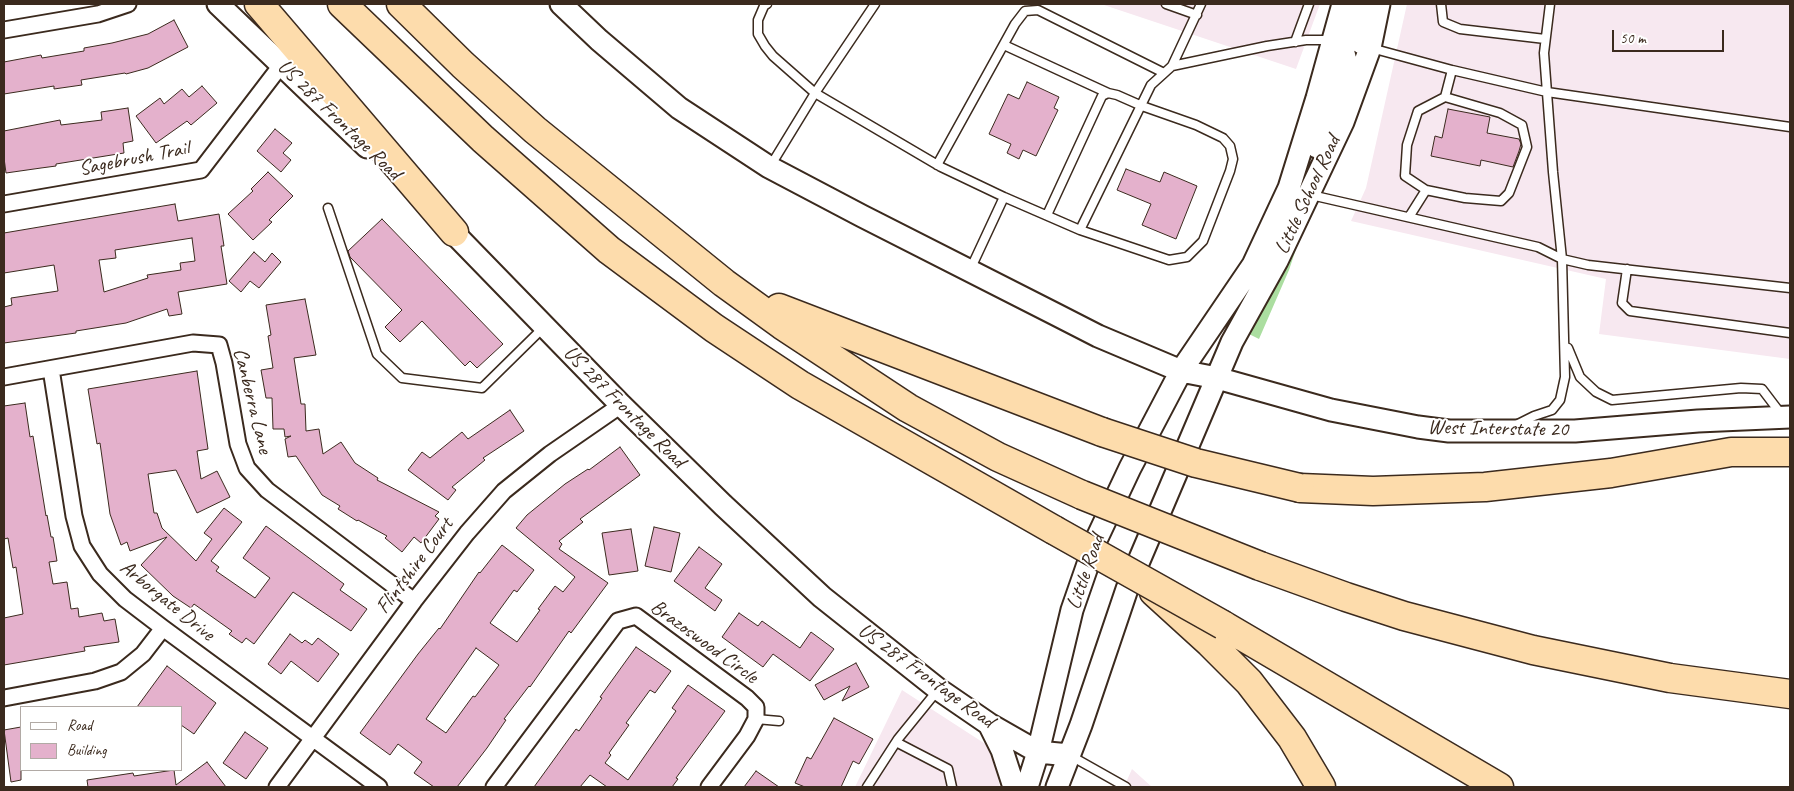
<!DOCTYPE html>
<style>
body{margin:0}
#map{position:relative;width:1794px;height:791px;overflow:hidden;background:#fff;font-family:Caveat,sans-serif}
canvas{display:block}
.frame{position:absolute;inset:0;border:5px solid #3b2a1e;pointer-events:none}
.legend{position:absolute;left:20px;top:706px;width:162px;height:65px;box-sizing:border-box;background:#fff;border:1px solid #b1aaa5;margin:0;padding:6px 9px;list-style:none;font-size:15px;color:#3b2a1e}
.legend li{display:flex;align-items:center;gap:10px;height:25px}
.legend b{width:25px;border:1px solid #b1aaa5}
.scale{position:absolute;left:1612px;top:30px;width:112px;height:22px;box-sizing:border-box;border:2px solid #3b2a1e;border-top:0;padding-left:6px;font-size:15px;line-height:18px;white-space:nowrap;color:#3b2a1e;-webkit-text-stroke:4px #fff;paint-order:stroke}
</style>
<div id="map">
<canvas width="1794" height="791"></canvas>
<div class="frame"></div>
<ul class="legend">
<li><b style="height:6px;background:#fff"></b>Road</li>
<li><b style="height:14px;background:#e4b1cc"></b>Building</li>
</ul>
<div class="scale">50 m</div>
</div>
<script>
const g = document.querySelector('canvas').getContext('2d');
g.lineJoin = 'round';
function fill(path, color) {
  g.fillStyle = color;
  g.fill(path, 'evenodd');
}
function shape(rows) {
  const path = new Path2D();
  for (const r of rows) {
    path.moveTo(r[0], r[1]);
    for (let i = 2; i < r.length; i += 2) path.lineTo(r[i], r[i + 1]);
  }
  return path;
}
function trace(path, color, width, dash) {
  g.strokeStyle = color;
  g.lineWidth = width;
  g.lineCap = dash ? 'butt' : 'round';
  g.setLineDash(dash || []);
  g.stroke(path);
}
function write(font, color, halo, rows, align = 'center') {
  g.font = font + ' Caveat,sans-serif';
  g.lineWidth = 4;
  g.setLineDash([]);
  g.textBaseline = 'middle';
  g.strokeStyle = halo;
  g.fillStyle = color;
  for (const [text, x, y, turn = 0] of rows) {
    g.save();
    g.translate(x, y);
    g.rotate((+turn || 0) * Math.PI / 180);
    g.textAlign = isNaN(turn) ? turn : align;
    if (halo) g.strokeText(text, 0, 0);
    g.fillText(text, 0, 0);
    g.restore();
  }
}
const built = shape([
 [1101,4,1320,4,1296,69],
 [1407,4,1790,4,1790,359,1599,334,1606,279,1351,221,1366,188],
 [902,690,990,747,1000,787,855,787],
 [1132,769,1152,787,1124,787]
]);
const green = shape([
 [1316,148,1307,216,1289,270,1259,339,1245,332,1309,171]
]);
const building = shape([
 [174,20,188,47,148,68,126,74,125,73,81,80,82,85,54,89,54,86,4,94,4,62,41,55,42,58,84,51,84,48,112,43,148,34,174,20],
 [1027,82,1059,97,1054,108,1058,110,1036,156,1023,150,1019,159,1007,153,1011,144,989,134,1008,94,1019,99,1027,82],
 [202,86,217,103,191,125,187,121,156,143,136,116,160,98,164,104,182,89,189,97,202,86],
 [128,108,133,141,123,143,124,153,56,164,56,166,41,168,6,173,4,158,4,131,60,120,61,125,102,120,101,112,128,108],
 [1448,109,1490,117,1487,133,1519,139,1521,144,1519,151,1513,167,1481,160,1480,166,1431,156,1435,136,1442,138,1448,109],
 [275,129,292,143,283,153,291,160,281,172,257,151,275,129],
 [1126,169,1160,182,1164,172,1197,186,1176,239,1142,225,1151,204,1117,190,1126,169],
 [268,172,293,196,269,220,272,222,253,240,228,214,253,191,251,189,268,172],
 [175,204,178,221,219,214,224,246,221,246,227,284,178,292,182,314,169,316,167,309,126,323,76,331,76,333,4,343,4,307,12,305,11,298,58,291,54,265,4,273,4,233,175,204],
 [192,238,195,261,180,263,181,270,147,275,148,278,104,292,99,260,116,258,115,250,192,238],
 [382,219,503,344,477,368,470,361,465,366,422,321,400,342,385,327,402,310,350,257,348,251,382,219],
 [254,252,265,262,272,253,281,262,259,288,250,281,241,292,229,281,254,252],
 [305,299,316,355,294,358,301,404,305,404,306,431,319,429,323,454,341,442,355,463,378,478,377,480,439,512,435,516,439,519,421,543,414,537,402,552,385,538,387,536,358,520,357,521,338,509,340,506,322,495,296,456,288,457,285,439,291,436,285,437,284,429,273,429,272,398,266,398,261,370,273,368,268,336,271,335,266,305,305,299],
 [197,371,208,449,197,451,201,479,217,471,230,497,197,513,176,470,148,474,154,513,157,513,162,528,196,561,212,539,204,533,224,508,242,522,211,561,219,567,216,571,255,598,270,578,243,558,266,526,344,584,340,590,367,609,351,631,293,592,254,644,246,638,242,643,229,634,232,631,194,604,191,608,173,596,141,565,167,537,130,551,127,542,121,545,110,514,100,443,97,444,88,389,197,371],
 [25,403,30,437,33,436,46,516,47,515,51,537,53,537,57,561,49,562,53,584,67,582,71,609,78,608,79,617,102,613,104,621,115,619,119,642,84,647,85,651,4,665,4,618,23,614,16,567,13,568,8,538,4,539,4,406,25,403],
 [510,410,524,431,483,458,485,460,452,487,456,490,448,500,408,470,422,452,430,458,462,432,468,439,510,410],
 [620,447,640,475,580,519,583,522,559,541,562,544,559,549,608,583,571,633,569,631,530,687,529,686,504,719,506,720,487,748,457,787,434,787,414,773,422,762,398,744,390,755,360,733,418,654,439,628,440,629,479,572,480,573,502,545,534,570,517,592,514,590,490,623,517,642,540,610,538,609,555,586,563,592,575,577,516,528,527,515,565,484,588,469,589,470,620,447],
 [476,648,499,665,475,697,473,696,446,733,426,719,476,648],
 [654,527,680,533,671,572,645,566,654,527],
 [631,529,638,571,609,575,602,533,631,529],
 [699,547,722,564,705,588,722,600,715,611,674,581,699,547],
 [739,613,758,626,762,621,800,648,811,632,834,649,810,681,773,654,763,667,722,637,739,613],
 [290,634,302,643,305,640,312,645,318,638,339,654,318,682,291,661,281,674,268,664,290,634],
 [636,647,671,671,655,693,650,690,626,723,629,725,609,753,611,755,605,763,628,780,676,711,672,708,688,685,725,711,676,778,678,779,672,787,607,787,590,775,580,787,534,787,576,729,579,731,602,698,600,697,636,647],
 [856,663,869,687,842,701,850,686,824,700,815,685,856,663],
 [167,666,216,703,194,734,181,725,181,707,137,707,167,666],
 [834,718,873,739,859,764,853,761,841,787,805,787,795,783,807,757,811,759,834,718],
 [21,727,21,780,11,782,4,730,21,727],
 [245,732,268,748,246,779,223,763,245,732],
 [207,762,226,787,88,787,87,780,133,773,134,776,174,770,176,785,207,762],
 [756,771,779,787,744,787,756,771]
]);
const lane = shape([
 [767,4,764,6,758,20,758,34,765,46,773,56,815,93,941,167,1004,197,1080,230,1151,85,1172,66,1201,4],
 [1166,4,1197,15],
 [1441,4,1443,22,1460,29,1545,39],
 [1295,42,1309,4],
 [1004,45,1108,93],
 [1371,48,1452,70,1547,92,1790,127],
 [1172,66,1267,46,1306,40,1331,40],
 [1445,97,1500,113,1522,125,1527,147,1509,193,1501,201,1465,198,1426,190,1405,176,1407,145,1418,111,1445,97],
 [1445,97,1452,70],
 [771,165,815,93,875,4],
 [937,165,1015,24,1025,11,1038,10,1164,73],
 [1311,195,1538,247,1562,259,1588,265,1790,288],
 [328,208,377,354,402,378,482,388,543,328],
 [1047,215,1102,96,1108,93,1117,95,1142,106,1196,125,1223,138,1230,146,1233,159,1230,171,1203,241,1187,257,1169,260,1080,230],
 [1409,217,1426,190],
 [1627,269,1622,303,1630,311,1790,333],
 [970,270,1004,197],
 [1568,348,1580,377,1596,392,1612,400,1741,388,1762,389,1781,414],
 [1516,425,1534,416,1552,410,1560,400,1565,377,1562,259,1553,172,1544,53,1550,4],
 [756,719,779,721],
 [896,742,948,769,952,787],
 [1071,756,1126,787],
 [867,787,898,739,937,691]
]);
const street = shape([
 [4,30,98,14,128,4],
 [4,204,201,170,282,64],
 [51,369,74,516,82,546,100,574,125,599,163,628,379,787],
 [4,377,193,343,219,345,224,363,238,444,247,468,267,490,414,601],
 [4,698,95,681,121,672,143,654,163,628],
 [277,787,414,601,467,533,504,491,550,454,621,405],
 [494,787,618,621,636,616,747,698,756,707,756,719,747,736,709,787]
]);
const secondary = shape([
 [218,4,367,147],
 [561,4,599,40,679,108,769,167,862,216,1055,314,1098,336,1181,371,1217,378,1331,410,1418,427,1449,431,1575,431,1698,421,1790,417],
 [1360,4,1355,33,1357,40,1370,48],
 [1317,147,1319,134,1344,73,1346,61,1344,53,1339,45,1333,40],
 [444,223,621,405,723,505,822,597,938,689,989,724,1038,752,1069,755],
 [989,724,1002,750,1014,787],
 [1027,787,1038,752,1072,610,1097,538,1130,468,1181,371,1253,265,1289,188,1317,98,1343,4],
 [1057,787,1081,725,1127,589,1232,342,1277,261,1343,122,1370,48,1379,4]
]);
const highway = shape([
 [259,4,454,232],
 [342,4,483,139,609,250,714,328,800,385,1054,530],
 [401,4,463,65,535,130,724,283,782,325,908,408,998,457,1082,495],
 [779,308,1102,432],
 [1300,488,1373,491,1485,487,1611,473,1731,452,1790,452],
 [1260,566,1346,597,1404,616,1533,650,1670,678,1790,694],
 [1154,592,1210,643,1249,682,1292,738,1321,787],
 [1223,625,1499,787]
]);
const highwayBridge = shape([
 [1102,432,1196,463,1300,488],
 [1082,495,1260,566],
 [1054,530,1223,625]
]);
const streetNames = [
 ["US 287 Frontage Road",339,120,44],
 ["Sagebrush Trail",134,159,-11],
 ["Little School Road",1308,195,-65],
 ["Canberra Lane",252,401,76],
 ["US 287 Frontage Road",624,407,45],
 ["West Interstate 20",1498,429,1],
 ["Flintshire Court",415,566,-53],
 ["Little Road",1086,572,-71],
 ["Arborgate Drive",167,601,39],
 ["Brazoswood Circle",704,642,36],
 ["US 287 Frontage Road",926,676,36]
];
fill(built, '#f7e8f0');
fill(green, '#abdea0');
fill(building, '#e4b1cc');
trace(building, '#3b2a1e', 1);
trace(lane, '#3b2a1e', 11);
trace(street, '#3b2a1e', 19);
trace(secondary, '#3b2a1e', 25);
trace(highway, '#3b2a1e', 31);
trace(lane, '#fff', 8);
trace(street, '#fff', 15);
trace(secondary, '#fff', 21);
trace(highway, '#fddcac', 28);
trace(highwayBridge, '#3b2a1e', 31, []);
trace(highwayBridge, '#fddcac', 28);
write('21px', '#3b2a1e', '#fff', streetNames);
</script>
